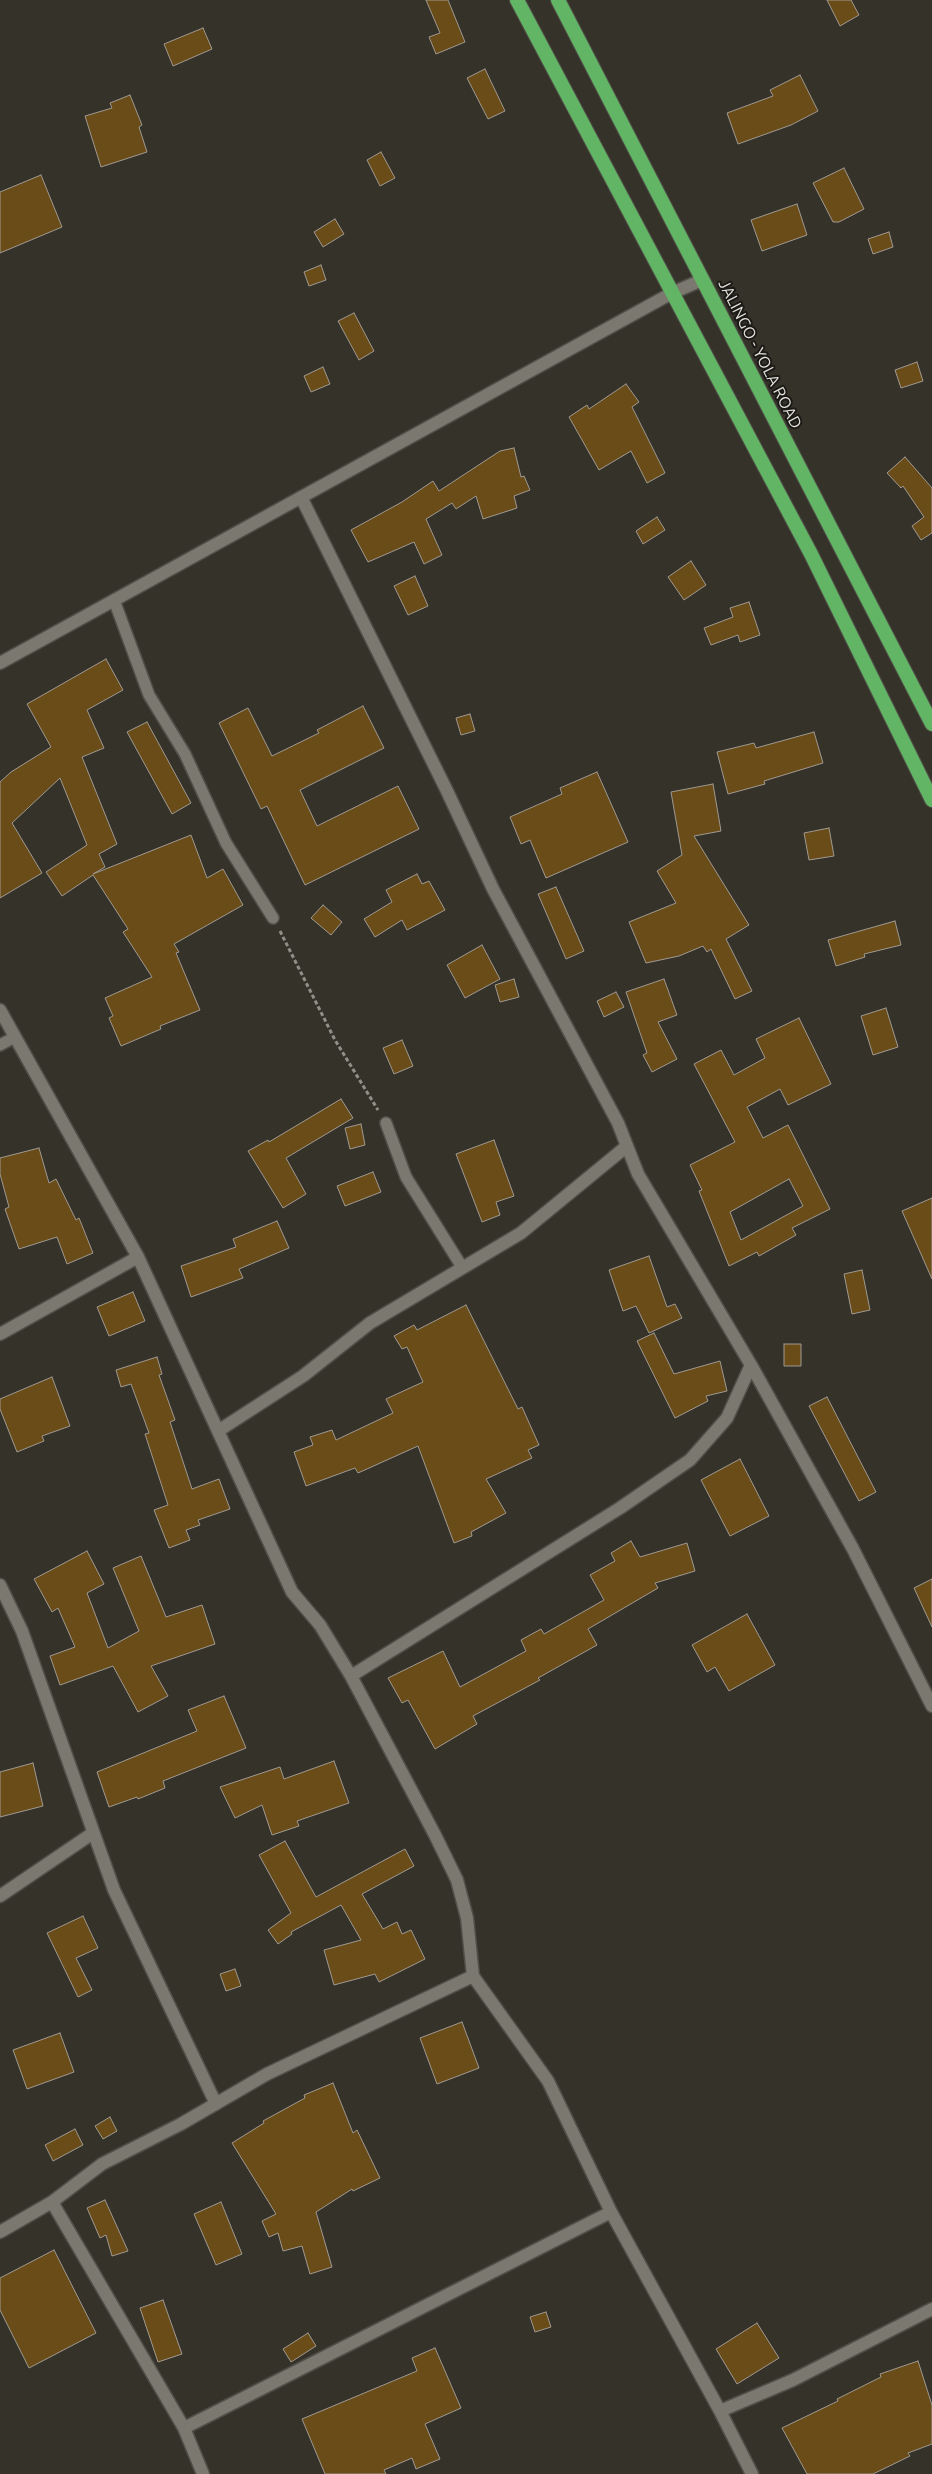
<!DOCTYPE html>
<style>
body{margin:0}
canvas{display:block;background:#35322a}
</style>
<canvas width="932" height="2474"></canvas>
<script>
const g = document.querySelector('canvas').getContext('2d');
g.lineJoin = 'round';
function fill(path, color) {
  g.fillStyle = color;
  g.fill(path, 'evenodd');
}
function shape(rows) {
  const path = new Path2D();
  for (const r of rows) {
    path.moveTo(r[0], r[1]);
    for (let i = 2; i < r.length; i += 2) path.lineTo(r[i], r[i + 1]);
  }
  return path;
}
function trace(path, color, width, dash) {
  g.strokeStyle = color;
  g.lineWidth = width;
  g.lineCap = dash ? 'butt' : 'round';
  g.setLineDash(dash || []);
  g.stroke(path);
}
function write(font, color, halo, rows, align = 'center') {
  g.font = font + ' Ubuntu,sans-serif';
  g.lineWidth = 4;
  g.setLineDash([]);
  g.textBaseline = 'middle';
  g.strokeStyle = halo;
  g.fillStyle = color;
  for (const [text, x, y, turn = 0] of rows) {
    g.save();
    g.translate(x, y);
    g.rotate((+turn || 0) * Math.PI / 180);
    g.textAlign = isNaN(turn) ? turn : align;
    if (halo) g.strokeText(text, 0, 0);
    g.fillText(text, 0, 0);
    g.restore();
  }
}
const building = shape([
 [426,0,448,0,465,42,436,54,429,37,440,33,426,0],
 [827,0,851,0,859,15,840,26,827,0],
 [203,28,212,49,173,66,164,44,203,28],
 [485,69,505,111,488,119,467,78,485,69],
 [800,75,818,111,791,125,738,144,727,113,773,96,770,90,800,75],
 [130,95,142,125,139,127,147,152,101,167,85,116,112,108,110,103,130,95],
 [381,152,395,178,380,186,367,160,381,152],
 [844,168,864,209,839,222,833,222,813,183,844,168],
 [41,175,62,227,0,253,0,192,41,175],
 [797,204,807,235,762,251,751,220,797,204],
 [335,219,344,234,323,247,314,232,335,219],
 [889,232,893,247,873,254,868,239,889,232],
 [321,265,326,280,309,286,304,272,321,265],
 [354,313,374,351,359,360,338,321,354,313],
 [917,362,923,381,901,388,895,370,917,362],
 [323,367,330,384,311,392,304,376,323,367],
 [626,384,639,402,632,407,665,473,647,483,631,451,599,470,569,417,587,405,589,409,626,384],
 [514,448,521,477,524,476,530,490,514,496,517,508,483,519,476,496,456,509,452,503,426,519,442,555,424,564,414,542,368,562,351,530,402,502,433,481,439,491,500,451,514,448],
 [905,457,932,488,932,533,921,540,912,526,924,517,903,486,901,488,887,473,905,457],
 [657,517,665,530,643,544,636,531,657,517],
 [691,561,706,585,684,600,668,577,691,561],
 [415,576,428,606,408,615,394,586,415,576],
 [749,602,760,635,740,642,738,635,711,645,704,628,733,617,730,608,749,602],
 [106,659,123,690,87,710,104,748,82,757,117,844,99,854,105,867,93,874,191,835,207,878,223,869,243,905,174,944,179,952,176,953,200,1010,160,1026,161,1029,121,1046,109,1018,113,1016,105,998,152,977,123,932,128,929,93,875,62,896,46,872,87,845,60,778,12,823,42,873,0,898,0,782,11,772,51,747,27,704,106,659],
 [363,706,384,748,300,790,317,826,398,786,419,829,305,885,267,806,261,809,219,723,248,708,272,756,319,733,317,730,363,706],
 [470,714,475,731,461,735,456,718,470,714],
 [147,722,191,803,172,814,127,732,147,722],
 [814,732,823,763,764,781,765,784,728,794,717,752,754,743,756,748,814,732],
 [597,772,628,842,546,878,530,840,521,844,510,817,562,794,560,788,597,772],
 [713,784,721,831,694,836,749,925,726,939,752,991,735,999,711,949,707,952,703,946,679,956,646,963,629,922,676,903,657,871,682,855,671,792,713,784],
 [829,828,834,856,809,860,804,833,829,828],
 [417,874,422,884,429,881,445,910,407,930,402,920,375,937,364,919,392,902,386,890,417,874],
 [556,887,584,951,566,959,538,894,556,887],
 [323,905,342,922,331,935,311,918,323,905],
 [895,921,901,945,864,954,865,957,836,966,828,940,895,921],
 [482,945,500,979,465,998,447,965,482,945],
 [514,979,519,997,500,1002,495,985,514,979],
 [664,979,677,1015,658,1022,677,1059,652,1072,643,1055,647,1053,626,992,664,979],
 [616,992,624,1007,604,1017,597,1001,616,992],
 [886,1008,898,1047,873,1055,861,1016,886,1008],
 [799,1018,831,1084,788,1105,780,1089,747,1107,763,1138,788,1125,830,1209,792,1228,796,1235,759,1256,757,1252,729,1266,699,1191,702,1190,690,1165,735,1142,694,1064,721,1050,734,1075,765,1058,756,1039,799,1018],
 [789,1179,803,1206,741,1240,730,1212,789,1179],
 [402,1040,413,1066,394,1074,383,1048,402,1040],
 [341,1099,353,1118,286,1158,306,1194,283,1208,248,1151,268,1140,269,1142,341,1099],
 [361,1124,365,1145,350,1149,345,1128,361,1124],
 [494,1140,514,1196,496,1202,500,1215,482,1222,456,1154,494,1140],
 [39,1148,49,1183,56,1179,76,1220,79,1218,93,1253,67,1264,57,1237,19,1249,5,1209,9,1207,0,1174,0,1158,39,1148],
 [373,1172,381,1192,345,1206,337,1186,373,1172],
 [932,1198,932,1279,902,1211,932,1198],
 [277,1221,289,1248,239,1269,243,1278,191,1297,181,1266,236,1247,233,1239,277,1221],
 [649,1256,667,1307,675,1304,682,1318,649,1333,636,1306,623,1311,609,1270,649,1256],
 [862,1270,870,1310,852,1314,844,1274,862,1270],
 [133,1292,145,1321,109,1336,97,1307,133,1292],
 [466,1305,518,1409,522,1407,539,1445,528,1450,532,1458,486,1479,506,1513,471,1532,472,1536,454,1543,418,1446,358,1473,355,1468,306,1486,294,1452,313,1445,310,1437,332,1430,336,1440,393,1413,386,1399,423,1382,407,1347,402,1349,394,1336,414,1325,417,1330,466,1305],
 [654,1333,674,1374,720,1361,727,1391,706,1396,708,1401,675,1418,637,1341,654,1333],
 [784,1344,801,1344,801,1366,784,1366,784,1344],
 [157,1357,162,1374,159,1375,175,1420,170,1422,192,1489,219,1479,230,1509,198,1520,200,1525,186,1530,190,1540,169,1548,154,1510,168,1505,145,1434,149,1433,131,1384,121,1387,116,1370,157,1357],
 [52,1377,70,1426,42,1436,44,1441,17,1452,0,1409,0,1399,52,1377],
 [827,1397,876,1492,859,1501,809,1406,827,1397],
 [740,1459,769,1516,730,1536,701,1480,740,1459],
 [631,1541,640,1557,687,1543,695,1571,655,1583,658,1588,588,1629,597,1645,538,1678,540,1680,473,1716,477,1724,435,1749,408,1700,402,1703,388,1678,443,1651,460,1687,526,1651,521,1640,541,1629,544,1634,604,1600,590,1575,615,1561,611,1553,631,1541],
 [87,1551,104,1584,87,1593,108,1648,139,1631,113,1568,141,1556,166,1617,202,1605,215,1644,151,1666,168,1696,138,1712,113,1666,60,1685,50,1656,75,1647,58,1608,52,1612,34,1579,87,1551],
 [932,1579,932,1627,914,1588,932,1579],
 [747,1614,775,1665,729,1691,715,1667,707,1672,692,1645,747,1614],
 [224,1696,246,1748,163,1781,165,1788,138,1799,137,1797,109,1807,97,1772,197,1731,188,1710,224,1696],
 [334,1761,349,1803,297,1821,299,1826,272,1835,262,1805,235,1818,220,1787,280,1767,284,1779,334,1761],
 [33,1763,43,1806,0,1817,0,1772,33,1763],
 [285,1841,316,1897,405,1849,414,1866,362,1894,383,1929,397,1922,402,1934,411,1930,425,1959,379,1982,375,1974,334,1985,324,1950,361,1940,341,1905,291,1932,292,1934,278,1944,268,1930,291,1913,259,1855,285,1841],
 [83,1916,98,1948,76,1958,92,1990,78,1997,47,1933,83,1916],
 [235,1969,241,1986,226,1991,220,1974,235,1969],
 [462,2022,479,2068,437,2084,420,2038,462,2022],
 [60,2033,74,2072,27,2089,13,2050,60,2033],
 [333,2083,353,2133,357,2130,380,2178,353,2191,352,2189,316,2212,332,2267,310,2274,302,2246,283,2251,278,2233,269,2237,262,2221,276,2214,232,2143,264,2123,263,2121,305,2098,304,2095,333,2083],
 [110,2117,117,2131,103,2139,95,2126,110,2117],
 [75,2129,83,2145,53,2161,45,2145,75,2129],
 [105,2200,128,2251,112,2256,106,2235,100,2238,87,2208,105,2200],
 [221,2202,242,2254,216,2265,194,2214,221,2202],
 [54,2250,96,2333,29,2368,0,2310,0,2278,54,2250],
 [163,2300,182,2354,158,2362,140,2308,163,2300],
 [546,2312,551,2327,535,2332,530,2317,546,2312],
 [757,2323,779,2358,737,2384,716,2349,757,2323],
 [308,2333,316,2346,291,2362,283,2349,308,2333],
 [435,2348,461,2408,425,2424,440,2459,416,2469,412,2458,384,2470,386,2474,325,2474,302,2419,417,2371,412,2358,435,2348],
 [918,2361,932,2405,932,2444,908,2453,910,2456,873,2474,807,2474,782,2428,838,2401,837,2399,881,2377,880,2374,918,2361]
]);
const path = shape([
 [280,931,335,1040,378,1110]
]);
const service = shape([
 [114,600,149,695,185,754,226,843,273,918],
 [0,1045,15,1037],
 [386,1123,406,1177,462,1267]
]);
const minor = shape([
 [301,497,447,791,493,889,618,1123,638,1174,751,1365,853,1549,932,1706],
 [0,663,672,293,702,280],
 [0,1010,138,1257,292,1592,320,1625,351,1676,435,1835,457,1880,467,1918,473,1976,548,2081,611,2212,720,2411,752,2474],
 [0,1334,138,1257],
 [218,1431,303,1376,370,1323,521,1233,627,1146],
 [0,1585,22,1631,114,1890,216,2104],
 [351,1676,620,1508,690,1460,727,1418,751,1365],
 [0,1896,93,1833],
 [52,2202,184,2428,203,2474],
 [0,2232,52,2202,102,2164,181,2124,267,2074,473,1976],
 [720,2411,793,2380,932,2309],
 [184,2428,611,2212]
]);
const trunk = shape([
 [517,0,811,554,932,800],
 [558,0,932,724]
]);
const streetNames = [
 ["JALINGO - YOLA ROAD",760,354,63]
];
fill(building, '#6a4c19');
trace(building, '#9f9991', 1);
trace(service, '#504e48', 14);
trace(minor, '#504e48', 15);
trace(trunk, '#504e48', 16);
trace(path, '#918f88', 3, [4, 2.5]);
trace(service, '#7b786f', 11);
trace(minor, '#7b786f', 12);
trace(trunk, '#62b564', 14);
write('16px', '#e5e3de', '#1b1a16', streetNames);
</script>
